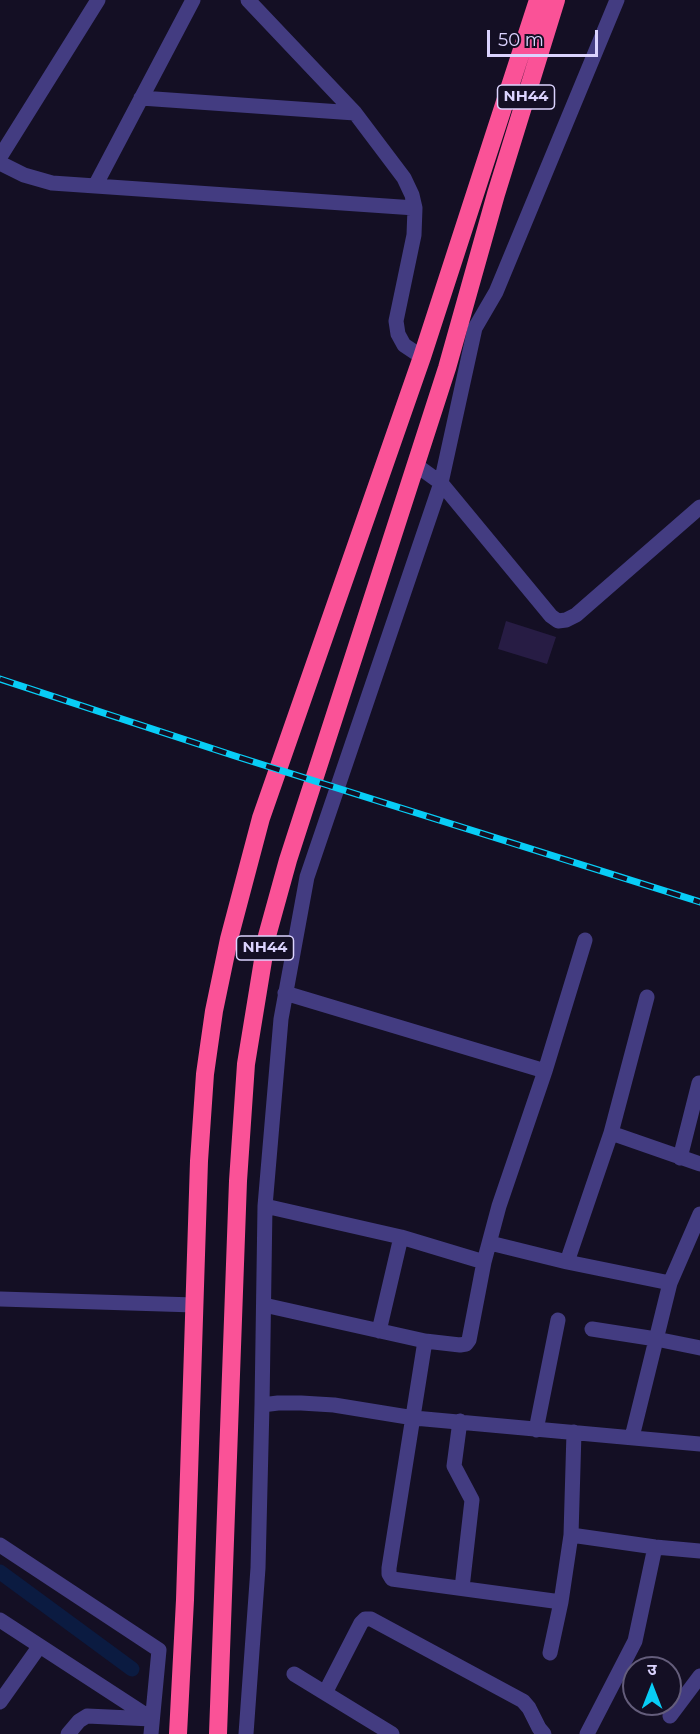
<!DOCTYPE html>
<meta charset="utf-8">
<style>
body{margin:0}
#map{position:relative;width:700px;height:1734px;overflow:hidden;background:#140f24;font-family:Montserrat,"Noto Sans Devanagari",sans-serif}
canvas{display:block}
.north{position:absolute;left:622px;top:1656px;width:60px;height:60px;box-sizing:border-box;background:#140f24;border:2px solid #645d7b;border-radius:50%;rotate:0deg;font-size:16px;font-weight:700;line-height:24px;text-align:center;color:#dbd3fe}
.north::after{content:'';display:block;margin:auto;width:21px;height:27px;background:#08cdf6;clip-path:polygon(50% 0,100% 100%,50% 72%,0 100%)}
.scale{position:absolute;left:487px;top:30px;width:111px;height:27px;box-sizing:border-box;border:3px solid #dbd3fe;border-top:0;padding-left:8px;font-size:18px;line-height:21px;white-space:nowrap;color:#dbd3fe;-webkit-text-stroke:4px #140f24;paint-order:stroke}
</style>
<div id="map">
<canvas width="700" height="1734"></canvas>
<div class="north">उ</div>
<div class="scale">50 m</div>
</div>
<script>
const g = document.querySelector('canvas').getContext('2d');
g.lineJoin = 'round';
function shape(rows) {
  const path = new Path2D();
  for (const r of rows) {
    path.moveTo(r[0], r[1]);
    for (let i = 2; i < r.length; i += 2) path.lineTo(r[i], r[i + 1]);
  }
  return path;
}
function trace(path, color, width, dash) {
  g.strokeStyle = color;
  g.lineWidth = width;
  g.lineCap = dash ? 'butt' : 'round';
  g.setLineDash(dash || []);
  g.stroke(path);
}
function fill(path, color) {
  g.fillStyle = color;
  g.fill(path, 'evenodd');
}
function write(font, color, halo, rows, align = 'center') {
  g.font = font + ' Montserrat,sans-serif';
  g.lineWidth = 5;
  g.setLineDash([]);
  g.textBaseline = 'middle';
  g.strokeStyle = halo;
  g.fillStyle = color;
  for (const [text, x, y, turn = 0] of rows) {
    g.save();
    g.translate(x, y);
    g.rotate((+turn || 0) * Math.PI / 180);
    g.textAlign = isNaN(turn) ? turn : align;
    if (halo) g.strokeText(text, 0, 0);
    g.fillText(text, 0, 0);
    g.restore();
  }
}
const canal = shape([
 [0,1572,132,1669]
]);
const building = shape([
 [506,621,556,637,547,664,498,649]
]);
const minor = shape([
 [248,0,355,113,404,178,412,195,415,208,414,235,396,321,398,334,404,345,422,357],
 [141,98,355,113],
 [0,157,98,0],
 [0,163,24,175,52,183,415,208],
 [95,186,193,0],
 [416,465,441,483,551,616,558,621,566,620,576,615,700,507],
 [285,993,545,1071],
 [611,1133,700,1164],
 [680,1158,699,1083],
 [265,1206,401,1237,484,1262],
 [490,1243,567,1262,670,1283],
 [567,1262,611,1133,647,997],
 [0,1299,195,1305],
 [264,1305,425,1341,460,1345,466,1344,469,1340,484,1262,499,1206,545,1071,585,940],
 [592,1329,656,1339,700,1348],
 [379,1331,401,1237],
 [425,1341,389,1568,389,1574,392,1579,561,1602],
 [262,1405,265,1206,281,1019,307,877,441,483,475,328,496,292,617,0],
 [460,1421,454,1466,472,1500,462,1588],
 [536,1430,558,1320],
 [632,1437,670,1283,700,1214],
 [571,1535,655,1547,700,1551],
 [0,1545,159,1650,151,1734],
 [0,1620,152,1719],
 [550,1653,561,1602,571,1535,574,1432],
 [294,1674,392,1734],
 [325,1693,361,1623,365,1619,371,1619,523,1701,529,1708,539,1728,544,1734],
 [0,1702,39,1647],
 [670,1716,700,1676],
 [68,1734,79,1721,87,1716,152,1719],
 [246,1734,258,1568,262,1405,278,1403,301,1403,334,1405,414,1418,700,1444],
 [587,1734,635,1641,655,1547]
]);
const highway = shape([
 [178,1734,185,1600,199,1161,205,1074,214,1011,229,939,261,818,422,357,538,0],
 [218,1734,238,1181,246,1064,267,936,288,860,447,368,496,194,556,0]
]);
const rail = shape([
 [0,679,235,756,700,902]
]);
const shields = [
 [526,97,57],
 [265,948,57]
];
const shieldNames = [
 ["NH44",526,97],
 ["NH44",265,948]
];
trace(canal, '#0b1b41', 15);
fill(building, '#271c44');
trace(minor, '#433c81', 15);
trace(highway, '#fa5297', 18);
trace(rail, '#08cdf6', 7);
trace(rail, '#140f24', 4.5, [14]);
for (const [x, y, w] of shields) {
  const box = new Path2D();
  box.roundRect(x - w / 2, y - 12, w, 24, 4.5);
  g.fillStyle = '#140f24';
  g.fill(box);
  trace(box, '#dbd3fe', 1.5);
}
write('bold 15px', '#dbd3fe', null, shieldNames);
</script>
